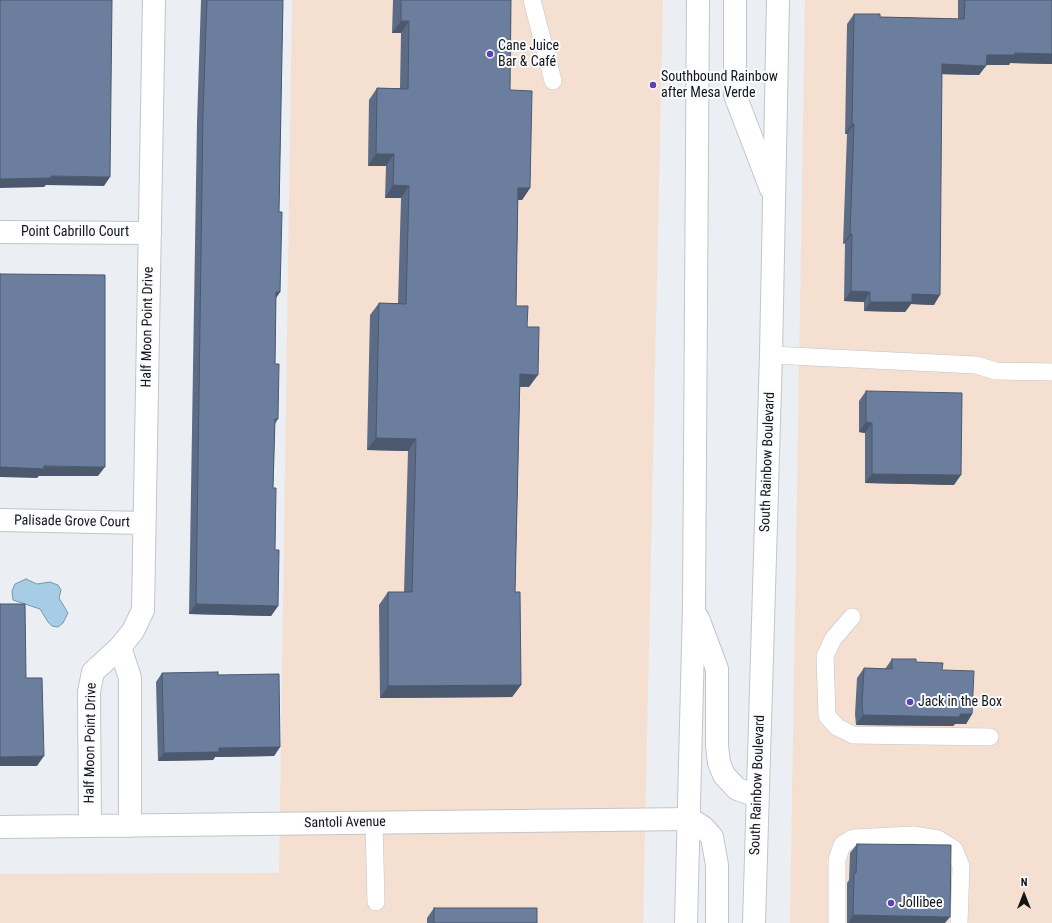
<!DOCTYPE html>
<meta charset="utf-8">
<style>
body{margin:0}
#map{position:relative;width:1052px;height:923px;overflow:hidden;background:#ebeef3;font-family:"Roboto Condensed",sans-serif}
canvas{display:block}
.north{position:absolute;left:1004px;top:875px;width:40px;height:40px;-webkit-text-stroke:3px #f9fbff;paint-order:stroke;rotate:0deg;font-size:11px;font-weight:700;line-height:16px;text-align:center;color:#141517}
.north::after{content:'';display:block;margin:auto;width:14px;height:18px;background:#141517;clip-path:polygon(50% 0,100% 100%,50% 72%,0 100%)}
</style>
<div id="map">
<canvas width="1052" height="923"></canvas>
<div class="north">N</div>
</div>
<script>
const g = document.querySelector('canvas').getContext('2d');
g.lineJoin = 'round';
function fill(path, color) {
  g.fillStyle = color;
  g.fill(path, 'evenodd');
}
function shape(rows) {
  const path = new Path2D();
  for (const r of rows) {
    path.moveTo(r[0], r[1]);
    for (let i = 2; i < r.length; i += 2) path.lineTo(r[i], r[i + 1]);
  }
  return path;
}
function trace(path, color, width, dash) {
  g.strokeStyle = color;
  g.lineWidth = width;
  g.lineCap = dash ? 'butt' : 'round';
  g.setLineDash(dash || []);
  g.stroke(path);
}
function write(font, color, halo, rows, align = 'center') {
  g.font = font + ' "Roboto Condensed",sans-serif';
  g.lineWidth = 4;
  g.setLineDash([]);
  g.textBaseline = 'middle';
  g.strokeStyle = halo;
  g.fillStyle = color;
  for (const [text, x, y, turn = 0] of rows) {
    g.save();
    g.translate(x, y);
    g.rotate((+turn || 0) * Math.PI / 180);
    g.textAlign = isNaN(turn) ? turn : align;
    if (halo) g.strokeText(text, 0, 0);
    g.fillText(text, 0, 0);
    g.restore();
  }
}
const commercial = shape([
 [292,0,663,0,643,923,0,923,0,874,279,873],
 [805,0,1052,0,1052,923,790,923]
]);
const water = shape([
 [26,579,37,584,50,582,58,585,61,590,59,598,68,613,63,623,58,627,52,626,48,622,40,609,13,600,12,591,15,584,26,579]
]);
const lane = shape([
 [532,0,553,81],
 [771,355,976,365,996,371,1052,372],
 [852,617,833,639,825,656,827,716,837,727,853,735,990,737],
 [374,823,376,902],
 [837,923,837,860,842,845,853,838,913,835,938,839,954,849,961,866,959,923]
]);
const street = shape([
 [0,232,150,233],
 [0,520,144,523],
 [120,647,130,678,130,826],
 [90,826,89,692,93,672,120,647,133,631,143,610,154,0],
 [0,827,690,819]
]);
const primary = shape([
 [735,0,735,95,771,189],
 [698,618,717,669,717,746,719,763,724,775,737,789,757,796],
 [690,819,703,827,712,837,717,865,717,923],
 [686,923,694,606,698,0],
 [754,923,771,355,778,0]
]);
const wall = shape([
 [201,0,283,0,279,212,280,292,276,298,275,364,278,419,275,424,273,488,275,550,278,606,271,616,189,614,197,122],
 [393,0,511,0,510,90,530,188,522,200,518,200,516,306,527,327,529,387,520,387,515,592,521,685,512,697,380,698,379,605,388,592,404,592,408,451,367,450,370,315,379,303,398,303,401,198,385,198,386,166,368,166,369,100,377,88,400,88,401,33,392,33],
 [958,0,1052,0,1052,64,1010,63,1009,65,986,65,979,75,942,74,934,305,911,304,905,312,864,311,864,302,844,301,845,243,843,244,847,134,845,134,847,24,854,14,880,17,958,19],
 [866,391,954,485,865,483,865,433,859,432,859,401],
 [892,659,916,662,942,670,972,714,966,724,955,724,953,726,856,725,855,714,857,678,864,668,885,669],
 [162,673,218,675,280,747,274,756,215,757,213,760,158,761,156,682],
 [857,844,945,923,847,923,847,883,849,880,850,853],
 [434,908,537,923,427,923,427,918]
]);
const shadedWall = shape([
 [401,21,409,21,401,33,392,33],
 [1015,53,1052,54,1052,64,1010,63,1009,65,980,65,987,55],
 [942,64,986,66,979,75,935,74],
 [852,124,854,124,847,134,845,134],
 [376,154,394,154,386,166,368,166],
 [51,176,110,177,104,186,46,185,44,187,0,188,0,179],
 [393,185,409,186,401,198,385,198],
 [518,188,530,188,522,200,510,200],
 [850,234,852,234,845,243,843,244],
 [851,291,870,292,864,302,844,301],
 [276,292,280,292,273,302],
 [912,294,940,295,934,305,911,304,905,312,864,311,870,302],
 [520,374,538,375,529,387,512,386],
 [866,422,872,423,865,433,859,432],
 [376,438,416,439,408,451,367,450],
 [44,466,105,467,98,476,39,476,37,478,0,477,0,467],
 [872,474,961,475,954,485,865,483],
 [196,604,278,606,271,616,189,614],
 [521,685,512,697,380,698,388,686],
 [972,714,966,724,955,724,953,726,856,725,863,715],
 [280,747,274,756,215,757,213,760,158,761,164,753,219,748],
 [44,756,37,766,0,766,0,757],
 [853,915,950,917,945,923,848,923]
]);
const building = shape([
 [0,0,112,0,110,177,51,176,51,178,0,179,0,0],
 [207,0,283,0,279,212,282,212,280,292,276,292,275,364,279,364,278,419,275,419,273,488,276,488,275,550,279,550,278,606,196,604,203,112,207,0],
 [401,0,511,0,510,90,532,91,530,188,518,188,516,306,528,306,527,327,539,327,538,375,520,374,515,592,520,592,521,685,388,686,388,592,412,592,416,439,376,438,379,303,406,304,409,186,393,185,394,154,376,154,377,88,408,89,409,21,401,21,401,0],
 [965,0,1052,0,1052,54,1015,53,1015,55,987,55,986,66,942,64,940,295,912,294,912,302,870,302,870,292,851,291,852,234,850,234,854,124,852,124,854,14,880,14,880,17,964,19,965,0],
 [0,274,105,275,105,467,44,466,44,469,0,467,0,274],
 [866,391,962,393,961,475,872,474,872,423,866,422,866,391],
 [0,604,25,604,26,678,42,678,44,756,0,757,0,604],
 [892,659,916,659,916,662,943,663,942,670,974,671,972,714,960,714,960,717,863,715,862,704,864,668,892,669,892,659],
 [218,672,218,675,279,674,280,747,219,748,219,752,164,753,162,673,218,672],
 [857,844,951,845,950,917,853,915,854,873,856,873,857,844],
 [434,908,537,908,537,923,434,923,434,908]
]);
const markers = [
 [490,54,4,"#5f3fb7"],
 [653,85,4,"#5f3fb7"],
 [910,702,4,"#5f3fb7"],
 [891,903,4,"#5f3fb7"]
];
const poiNames = [
 ["Cane Juice",498,46],
 ["Bar & Café",498,62],
 ["Southbound Rainbow",661,77],
 ["after Mesa Verde",661,93],
 ["Jack in the Box",918,702],
 ["Jollibee",899,903]
];
const streetNames = [
 ["Point Cabrillo Court",75,232],
 ["Half Moon Point Drive",148,327,-89],
 ["South Rainbow Boulevard",768,462,-88],
 ["Palisade Grove Court",72,522,1],
 ["Half Moon Point Drive",91,743,-89],
 ["South Rainbow Boulevard",758,785,-88],
 ["Santoli Avenue",345,823,-1]
];
fill(commercial, '#f5dfd1');
fill(water, '#a6cde5');
trace(water, '#7a96a7', 1);
trace(lane, '#c2c5cb', 18);
trace(street, '#c2c5cb', 24);
trace(primary, '#c2c5cb', 24);
trace(lane, '#fff', 17);
trace(street, '#fff', 22);
trace(primary, '#fff', 22);
fill(wall, '#5c6c87');
fill(shadedWall, '#4b586e');
fill(building, '#6b7e9d');
trace(building, '#4b586e', 1);
for (const [x, y, r, color] of markers) {
  const dot = new Path2D();
  dot.arc(x, y, r, 0, 2 * Math.PI);
  g.fillStyle = color;
  g.fill(dot);
  trace(dot, '#f9fbff', 1.5);
}
write('14px', '#141517', '#f9fbff', poiNames, 'left');
write('14px', '#141517', '#f9fbff', streetNames);
</script>
